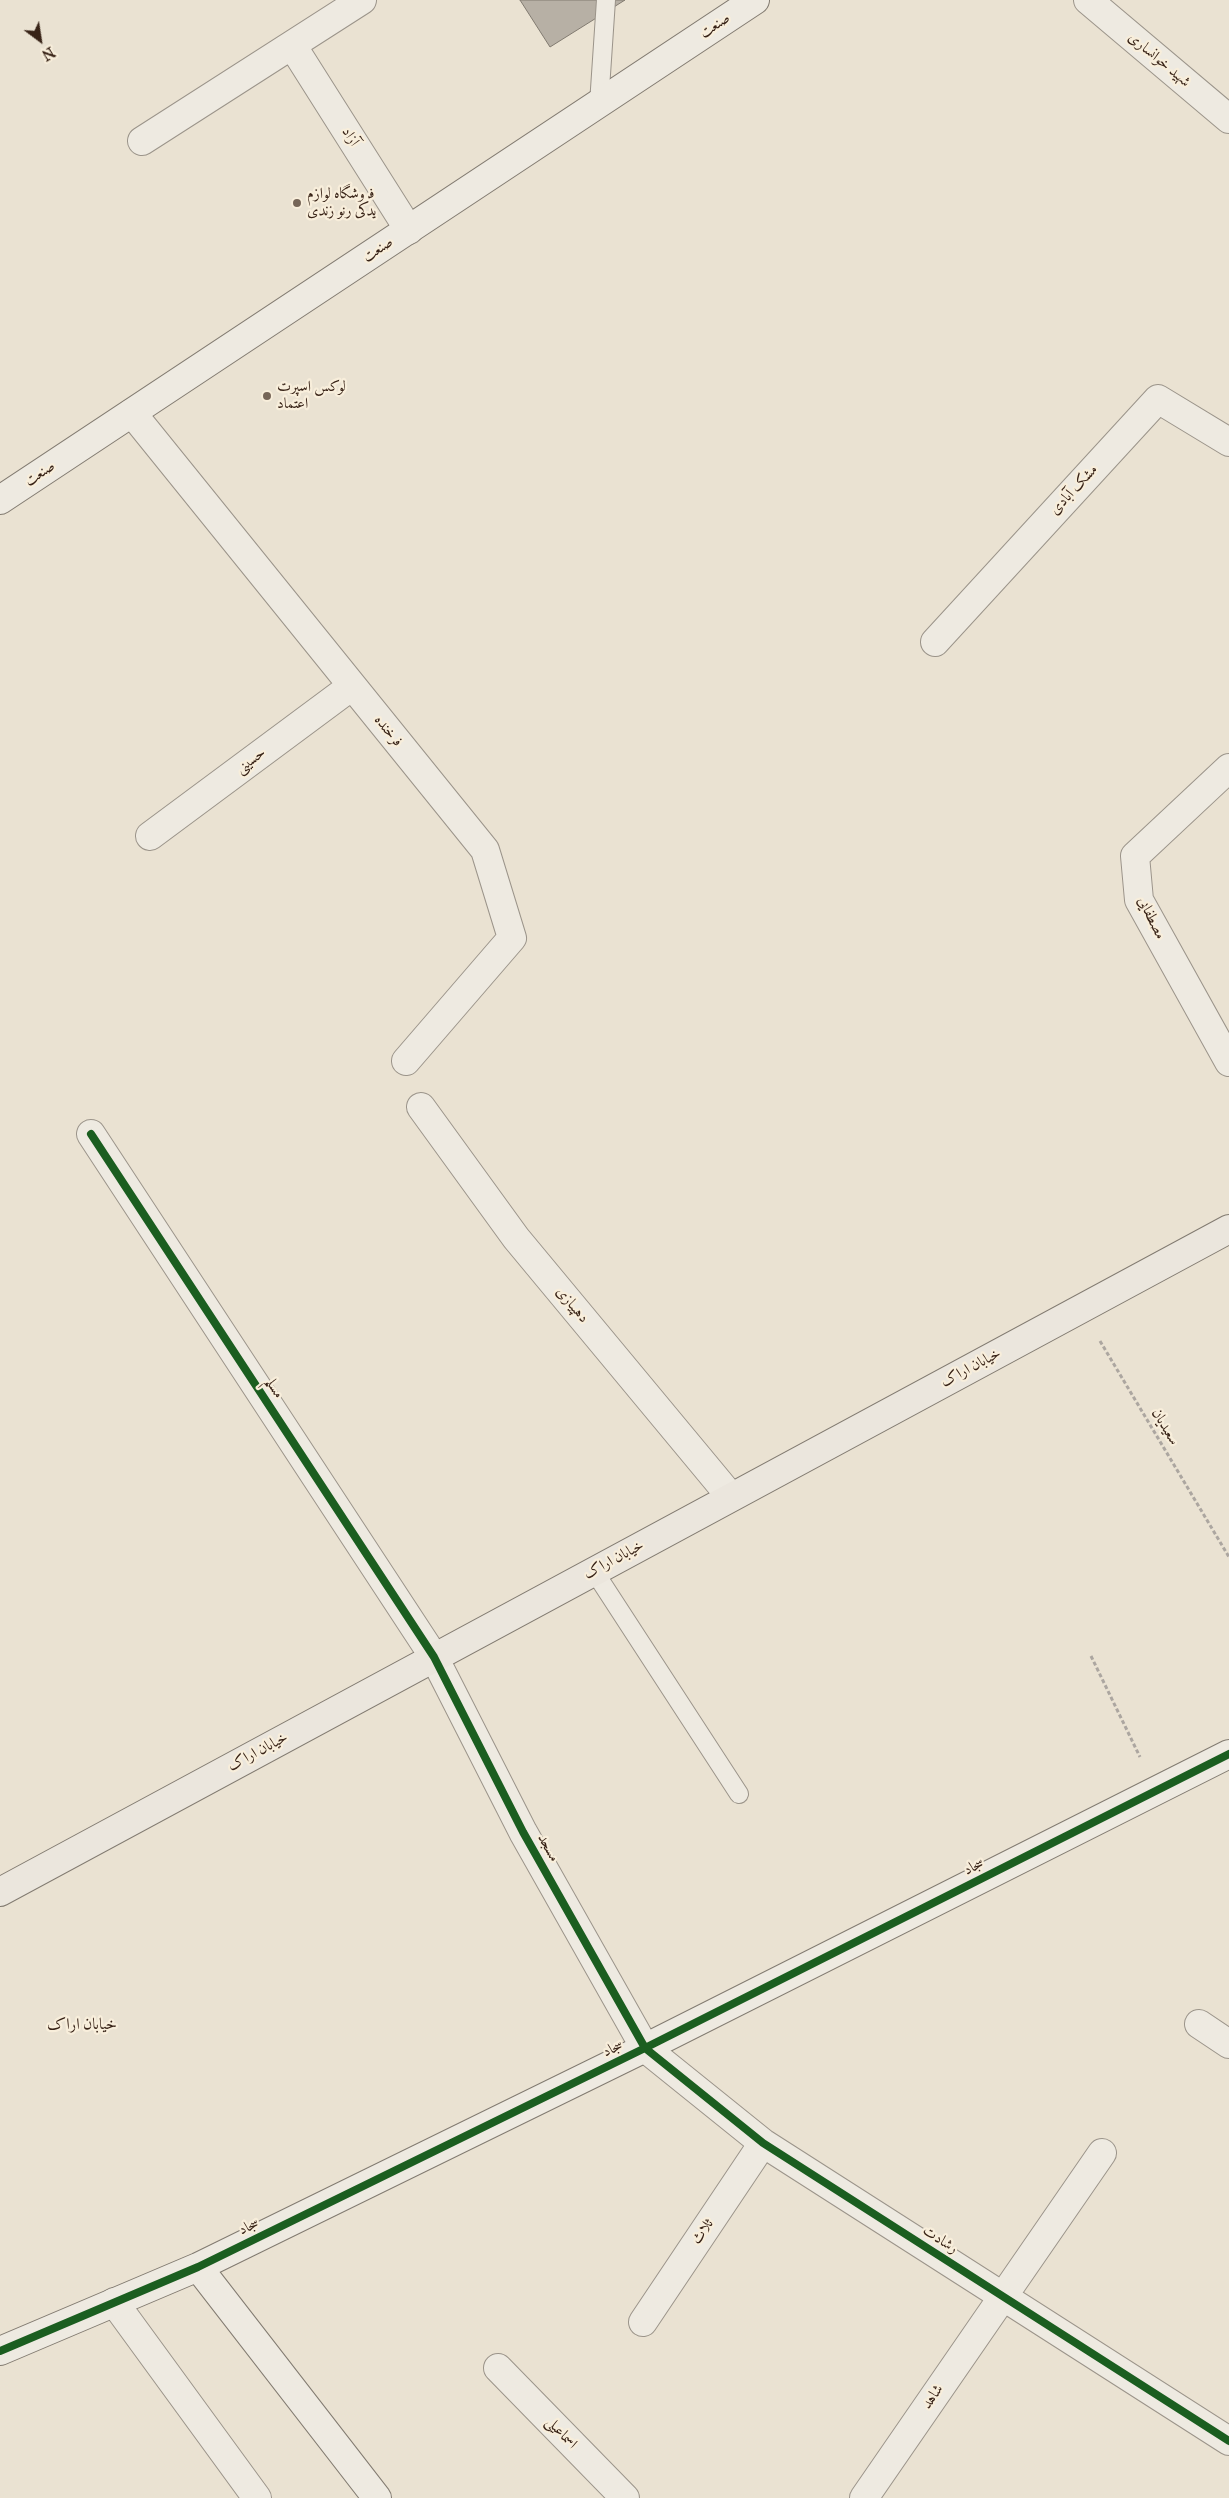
<!DOCTYPE html>
<meta charset="utf-8">
<style>
body{margin:0}
#map{position:relative;width:1229px;height:2498px;overflow:hidden;background:#eae2d2;font-family:"IM FELL Great Primer",serif}
canvas{display:block}
.north{position:absolute;left:15px;top:15px;width:50px;height:50px;-webkit-text-stroke:4px #f8eedb;paint-order:stroke;rotate:149deg;font-size:14px;font-weight:700;line-height:20px;text-align:center;color:#382317}
.north::after{content:'';display:block;margin:auto;width:18px;height:22px;background:#382317;clip-path:polygon(50% 0,100% 100%,50% 72%,0 100%)}
</style>
<div id="map">
<canvas width="1229" height="2498"></canvas>
<div class="north">N</div>
</div>
<script>
const g = document.querySelector('canvas').getContext('2d');
g.lineJoin = 'round';
function fill(path, color) {
  g.fillStyle = color;
  g.fill(path, 'evenodd');
}
function shape(rows) {
  const path = new Path2D();
  for (const r of rows) {
    path.moveTo(r[0], r[1]);
    for (let i = 2; i < r.length; i += 2) path.lineTo(r[i], r[i + 1]);
  }
  return path;
}
function trace(path, color, width, dash) {
  g.strokeStyle = color;
  g.lineWidth = width;
  g.lineCap = dash ? 'butt' : 'round';
  g.setLineDash(dash || []);
  g.stroke(path);
}
function write(font, color, halo, rows, align = 'center') {
  g.font = font + ' "IM FELL Great Primer",Amiri,serif';
  g.lineWidth = 4.5;
  g.setLineDash([]);
  g.textBaseline = 'middle';
  g.strokeStyle = halo;
  g.fillStyle = color;
  for (const [text, x, y, turn = 0] of rows) {
    g.save();
    g.translate(x, y);
    g.rotate((+turn || 0) * Math.PI / 180);
    g.textAlign = isNaN(turn) ? turn : align;
    if (halo) g.strokeText(text, 0, 0);
    g.fillText(text, 0, 0);
    g.restore();
  }
}
const building = shape([
 [520,0,625,0,550,47,520,0]
]);
const path = shape([
 [1100,1341,1229,1557],
 [1091,1656,1140,1757]
]);
const lane = shape([
 [599,104,606,0],
 [594,1571,739,1794]
]);
const street = shape([
 [1088,0,1229,119],
 [292,45,409,230],
 [142,141,362,0],
 [132,413,485,850,512,938,406,1061],
 [935,642,1158,399,1229,442],
 [1229,768,1135,856,1139,900,1229,1062],
 [150,836,352,686],
 [421,1107,516,1238,731,1497],
 [91,1134,434,1657,523,1832,645,2048,763,2143,1229,2441],
 [1199,2024,1229,2044],
 [114,2302,257,2498],
 [643,2322,763,2143],
 [498,2368,625,2498],
 [864,2498,1102,2153]
]);
const secondary = shape([
 [0,500,755,0],
 [198,2267,377,2498],
 [0,2351,198,2267,645,2048,1229,1754]
]);
const primary = shape([
 [0,1892,1229,1229]
]);
const cycleway = shape([
 [91,1134,434,1657,523,1832,645,2048,763,2143,1229,2441],
 [0,2351,198,2267,645,2048,1229,1754]
]);
const markers = [
 [297,203,5,"#766658"],
 [267,396,5,"#766658"]
];
const streetNames = [
 ["صنعت",715,26,-34],
 ["شهید خوانساری",1159,60,40],
 ["آزاد",350,137,58],
 ["صنعت",378,250,-34],
 ["صنعت",40,474,-34],
 ["مشک آبادی",1074,490,-47],
 ["فرخنده",388,731,51],
 ["حسینی",251,761,-37],
 ["مصطفایی",1151,918,64],
 ["دهپیازی",572,1305,50],
 ["خیابان اراک",971,1368,-28],
 ["مسلم",274,1388,57],
 ["سعیدیان",1165,1427,59],
 ["خیابان اراک",614,1560,-28],
 ["خیابان اراک",258,1752,-28],
 ["مسجد",548,1848,61],
 ["سجاد",974,1867,-27],
 ["سجاد",613,2049,-26],
 ["سجاد",249,2227,-26],
 ["ثلاث",703,2232,-56],
 ["رشادت",940,2240,33],
 ["شاهد",933,2397,-55],
 ["اسماعیلی",561,2433,46]
];
const poiNames = [
 ["فروشگاه لوازم",307,194],
 ["یدکی رنو زندی",307,211],
 ["لوکس اسپرت",277,387],
 ["اعتماد",277,404]
];
const neighbourhoodNames = [
 ["خیابان اراک",82,2025]
];
fill(building, '#b7b0a5');
trace(building, '#827b71', 1);
trace(lane, '#9b948a', 20);
trace(street, '#9b948a', 30);
trace(secondary, '#827b71', 30);
trace(primary, '#827b71', 30);
trace(path, '#aca6a0', 3, [4, 2.5]);
trace(lane, '#eeeae1', 18);
trace(street, '#eeeae1', 28);
trace(secondary, '#eeeae1', 28);
trace(primary, '#ebe6dd', 28);
trace(cycleway, '#1b5e20', 8);
for (const [x, y, r, color] of markers) {
  const dot = new Path2D();
  dot.arc(x, y, r, 0, 2 * Math.PI);
  g.fillStyle = color;
  g.fill(dot);
  trace(dot, '#f8eedb', 2);
}
write('15px', '#382317', '#f8eedb', streetNames);
write('15px', '#382317', '#f8eedb', poiNames, 'left');
write('16px', '#382317', '#f8eedb', neighbourhoodNames);
</script>
